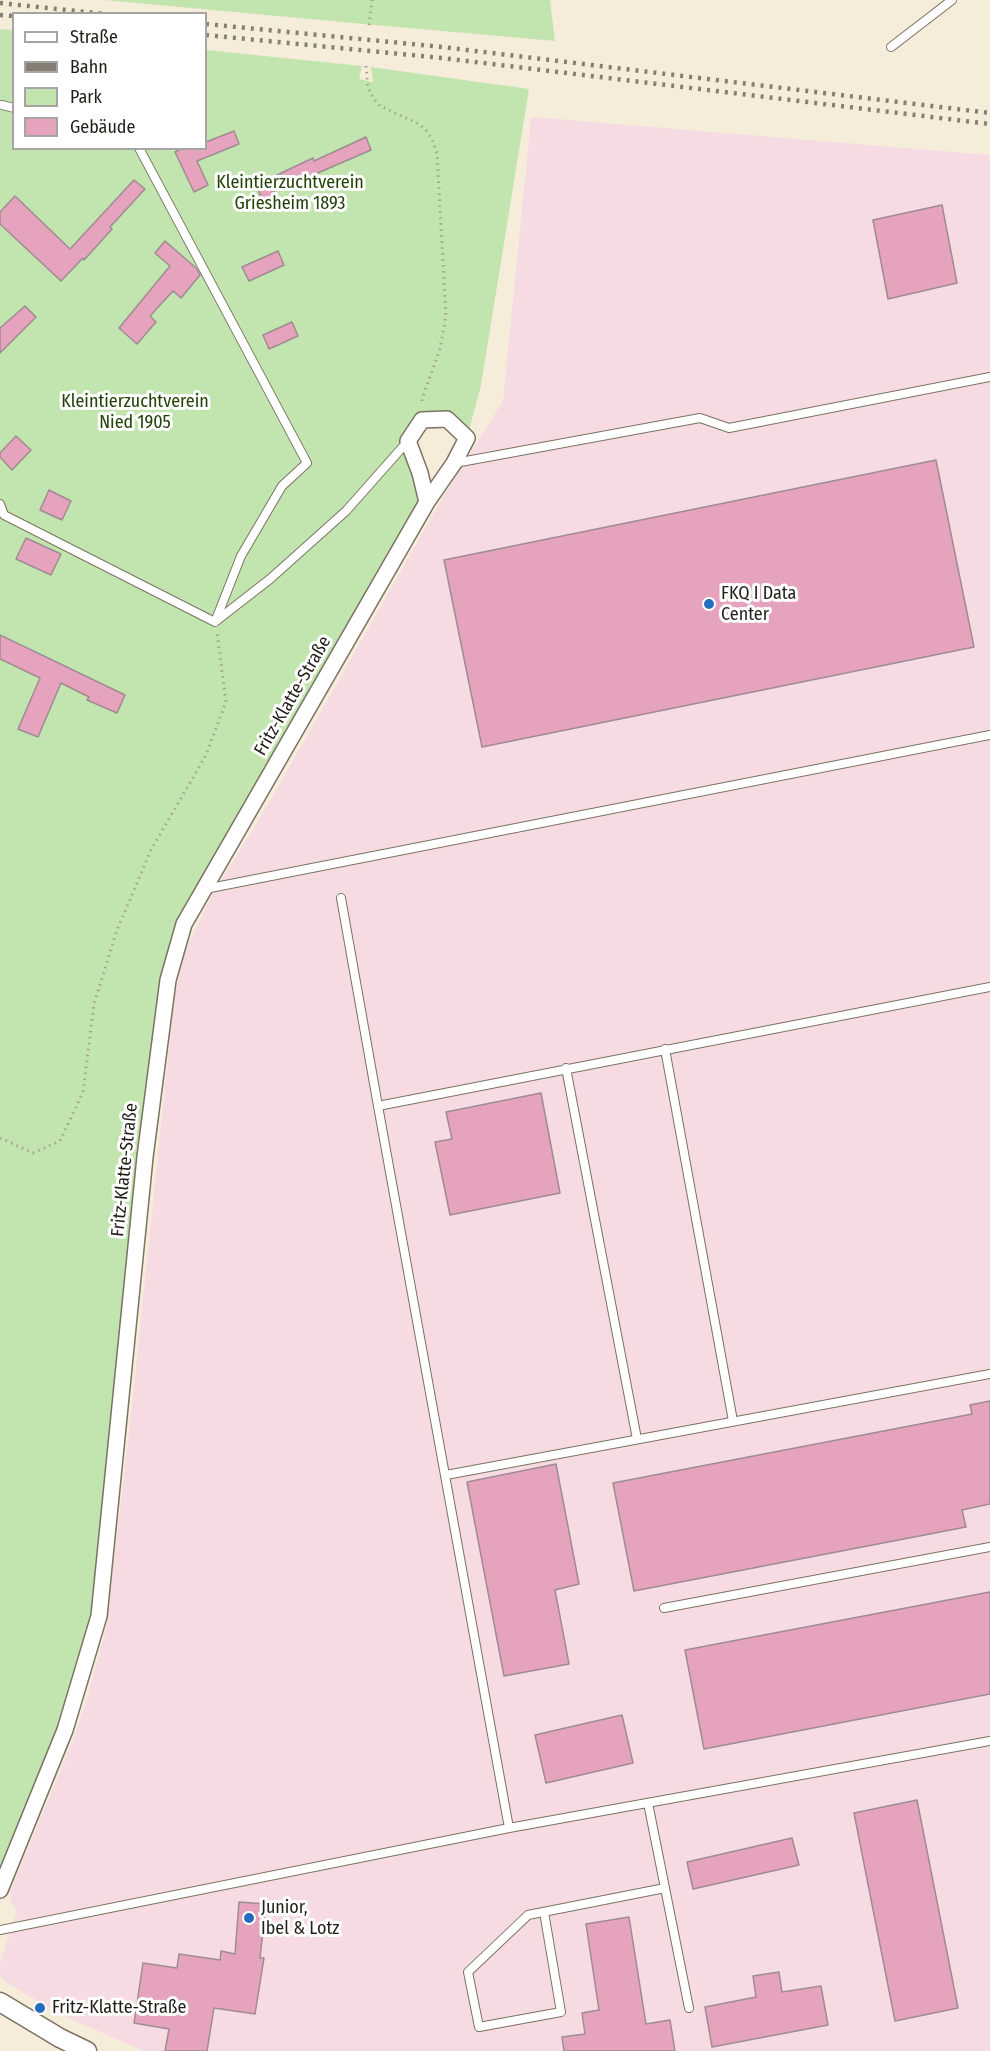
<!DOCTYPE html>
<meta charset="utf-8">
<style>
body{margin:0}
#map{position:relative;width:990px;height:2051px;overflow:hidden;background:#f6ecda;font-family:"Fira Sans Condensed",sans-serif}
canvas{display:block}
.legend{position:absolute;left:12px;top:12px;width:195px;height:138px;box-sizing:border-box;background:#fff;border:2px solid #a7a5a3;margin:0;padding:8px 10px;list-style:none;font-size:18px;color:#221f18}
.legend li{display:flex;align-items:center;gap:12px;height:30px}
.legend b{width:30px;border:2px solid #a7a5a3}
</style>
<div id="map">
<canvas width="990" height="2051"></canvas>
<ul class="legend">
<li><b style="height:8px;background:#fff"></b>Straße</li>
<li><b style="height:8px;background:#857f73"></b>Bahn</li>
<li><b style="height:16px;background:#c2e5af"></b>Park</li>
<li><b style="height:16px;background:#e5a3bd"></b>Gebäude</li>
</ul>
</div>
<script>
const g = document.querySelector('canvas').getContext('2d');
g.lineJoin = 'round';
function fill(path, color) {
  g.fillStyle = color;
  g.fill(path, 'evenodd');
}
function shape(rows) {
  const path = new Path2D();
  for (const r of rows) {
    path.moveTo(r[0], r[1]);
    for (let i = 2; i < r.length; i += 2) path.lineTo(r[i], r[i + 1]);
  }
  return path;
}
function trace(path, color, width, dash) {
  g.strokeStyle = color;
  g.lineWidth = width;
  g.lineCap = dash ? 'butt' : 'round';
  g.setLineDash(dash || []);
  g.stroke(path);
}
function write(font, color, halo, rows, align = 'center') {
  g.font = font + ' "Fira Sans Condensed",sans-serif';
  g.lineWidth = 6;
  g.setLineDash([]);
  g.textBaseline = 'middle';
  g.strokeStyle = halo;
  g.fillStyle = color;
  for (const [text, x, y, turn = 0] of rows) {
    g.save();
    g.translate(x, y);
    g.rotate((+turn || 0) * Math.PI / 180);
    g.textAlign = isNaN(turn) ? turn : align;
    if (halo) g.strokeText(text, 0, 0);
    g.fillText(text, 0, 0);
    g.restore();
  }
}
const industrial = shape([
 [531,117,990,155,990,2051,144,2051,62,2015,7,1983,0,1975,0,1962,17,1911,10,1901,11,1890,75,1735,87,1698,106,1630,130,1424,174,999,184,954,209,901,267,806,443,497,503,401]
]);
const green = shape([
 [104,0,550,0,555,41,364,24],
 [0,29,13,30,14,148,206,148,206,50,362,66,359,79,373,82,371,67,529,89,481,385,467,438,446,419,422,420,408,441,427,502,205,889,168,981,99,1616,0,1890]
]);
const building = shape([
 [234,131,239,144,197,161,208,185,194,192,175,152,183,148,206,148,206,142,234,131],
 [366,137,371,150,283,188,277,175,313,158,314,161,366,137],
 [134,180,145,189,110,227,112,229,94,249,84,260,83,258,61,281,0,224,0,212,15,196,70,249,134,180],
 [271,185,278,200,265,206,258,190,271,185],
 [942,205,957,283,888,299,873,220,942,205],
 [165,241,196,268,200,275,181,298,173,291,150,316,156,322,137,344,119,328,170,266,155,253,165,241],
 [278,251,284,265,249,281,242,267,278,251],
 [25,306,36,317,0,353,0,328,25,306],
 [292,322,298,336,269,349,263,335,292,322],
 [16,436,31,450,12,470,0,457,0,453,16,436],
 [936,460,974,647,482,747,444,560,936,460],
 [49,490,71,501,62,520,40,510,49,490],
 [26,538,61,554,51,575,16,559,26,538],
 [0,635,125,695,117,713,87,700,89,697,61,683,38,737,18,729,40,678,0,659,0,635],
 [541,1093,560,1193,450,1215,435,1142,452,1139,446,1112,541,1093],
 [990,1401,990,1504,962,1510,966,1527,634,1591,613,1483,972,1414,970,1405,990,1401],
 [556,1464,579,1584,555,1590,569,1664,504,1676,467,1482,556,1464],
 [990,1592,990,1694,704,1749,685,1650,990,1592],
 [622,1715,633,1763,546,1783,535,1735,622,1715],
 [917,1800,958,2008,895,2021,854,1813,917,1800],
 [792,1838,799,1865,693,1889,687,1862,792,1838],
 [239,1902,266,1904,260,1958,264,1958,255,2014,214,2008,207,2051,165,2051,169,2029,134,2023,143,1963,177,1968,179,1954,220,1960,221,1951,235,1954,239,1902],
 [629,1917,646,2024,670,2020,675,2051,564,2051,562,2037,585,2034,582,2013,599,2010,586,1924,629,1917],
 [779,1972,782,1992,821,1986,828,2025,712,2047,705,2007,756,1997,753,1976,779,1972]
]);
const path = shape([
 [369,25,372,0],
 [366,66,368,88,374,99,380,106,417,123,425,129,432,139,437,153,446,316,440,349,422,399,422,404],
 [0,1138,33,1153,60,1141,83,1092,94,1004,117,930,151,850,206,755,226,702,217,632]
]);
const service = shape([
 [891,47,952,0],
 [2,105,14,108],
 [139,148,307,463,282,486,241,556,215,622],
 [455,463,700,418,729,428,990,377],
 [0,504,4,515,215,622],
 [216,621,270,579,346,511,408,441],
 [205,889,990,735],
 [341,898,378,1106],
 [665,1049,733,1421],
 [566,1068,637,1439],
 [446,1475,990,1374],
 [664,1608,990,1547],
 [648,1803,689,2008],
 [509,1828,378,1106,990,987],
 [544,1912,561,2012,479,2027,468,1972,528,1915,665,1888],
 [0,1930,509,1828,990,1741]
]);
const minor = shape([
 [447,419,467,438,454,463,427,502,420,473,408,441,422,420,447,419],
 [0,1890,65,1730,99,1616,145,1157,168,980,184,924,427,502]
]);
const tertiary = shape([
 [0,2002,60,2038,87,2051]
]);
const rail = shape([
 [0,3,105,14],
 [0,15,14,16],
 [206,24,442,47,990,113],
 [206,35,442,58,990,124]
]);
const markers = [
 [709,604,6,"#246cbd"],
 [249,1918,6,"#246cbd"],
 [40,2008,6,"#246cbd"]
];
const parkNames = [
 ["Kleintierzuchtverein",290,183],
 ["Griesheim 1893",290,204],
 ["Kleintierzuchtverein",135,402],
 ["Nied 1905",135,423]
];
const poiNames = [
 ["FKQ I Data",721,594],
 ["Center",721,615],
 ["Junior,",261,1908],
 ["Ibel & Lotz",261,1929],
 ["Fritz-Klatte-Straße",52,2008]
];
const streetNames = [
 ["Fritz-Klatte-Straße",293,696,-60],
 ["Fritz-Klatte-Straße",125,1170,-84]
];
fill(industrial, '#f6dce2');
fill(green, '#c2e5af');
fill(building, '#e5a3bd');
trace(building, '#9f8b92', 1.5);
trace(service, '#7b7262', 10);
trace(minor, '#7b7262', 18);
trace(tertiary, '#7b7262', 21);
trace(path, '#a8a193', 3, [1.5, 4.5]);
trace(service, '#fff', 8);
trace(minor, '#fff', 15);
trace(tertiary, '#fff', 18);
trace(rail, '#857f73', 4.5, [3, 6]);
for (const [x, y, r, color] of markers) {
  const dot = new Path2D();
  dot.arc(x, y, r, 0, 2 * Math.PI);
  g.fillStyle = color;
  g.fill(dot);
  trace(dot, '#fff', 2);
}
write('18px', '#214107', '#fff', parkNames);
write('18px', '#221f18', '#fff', poiNames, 'left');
write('18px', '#221f18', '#fff', streetNames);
</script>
